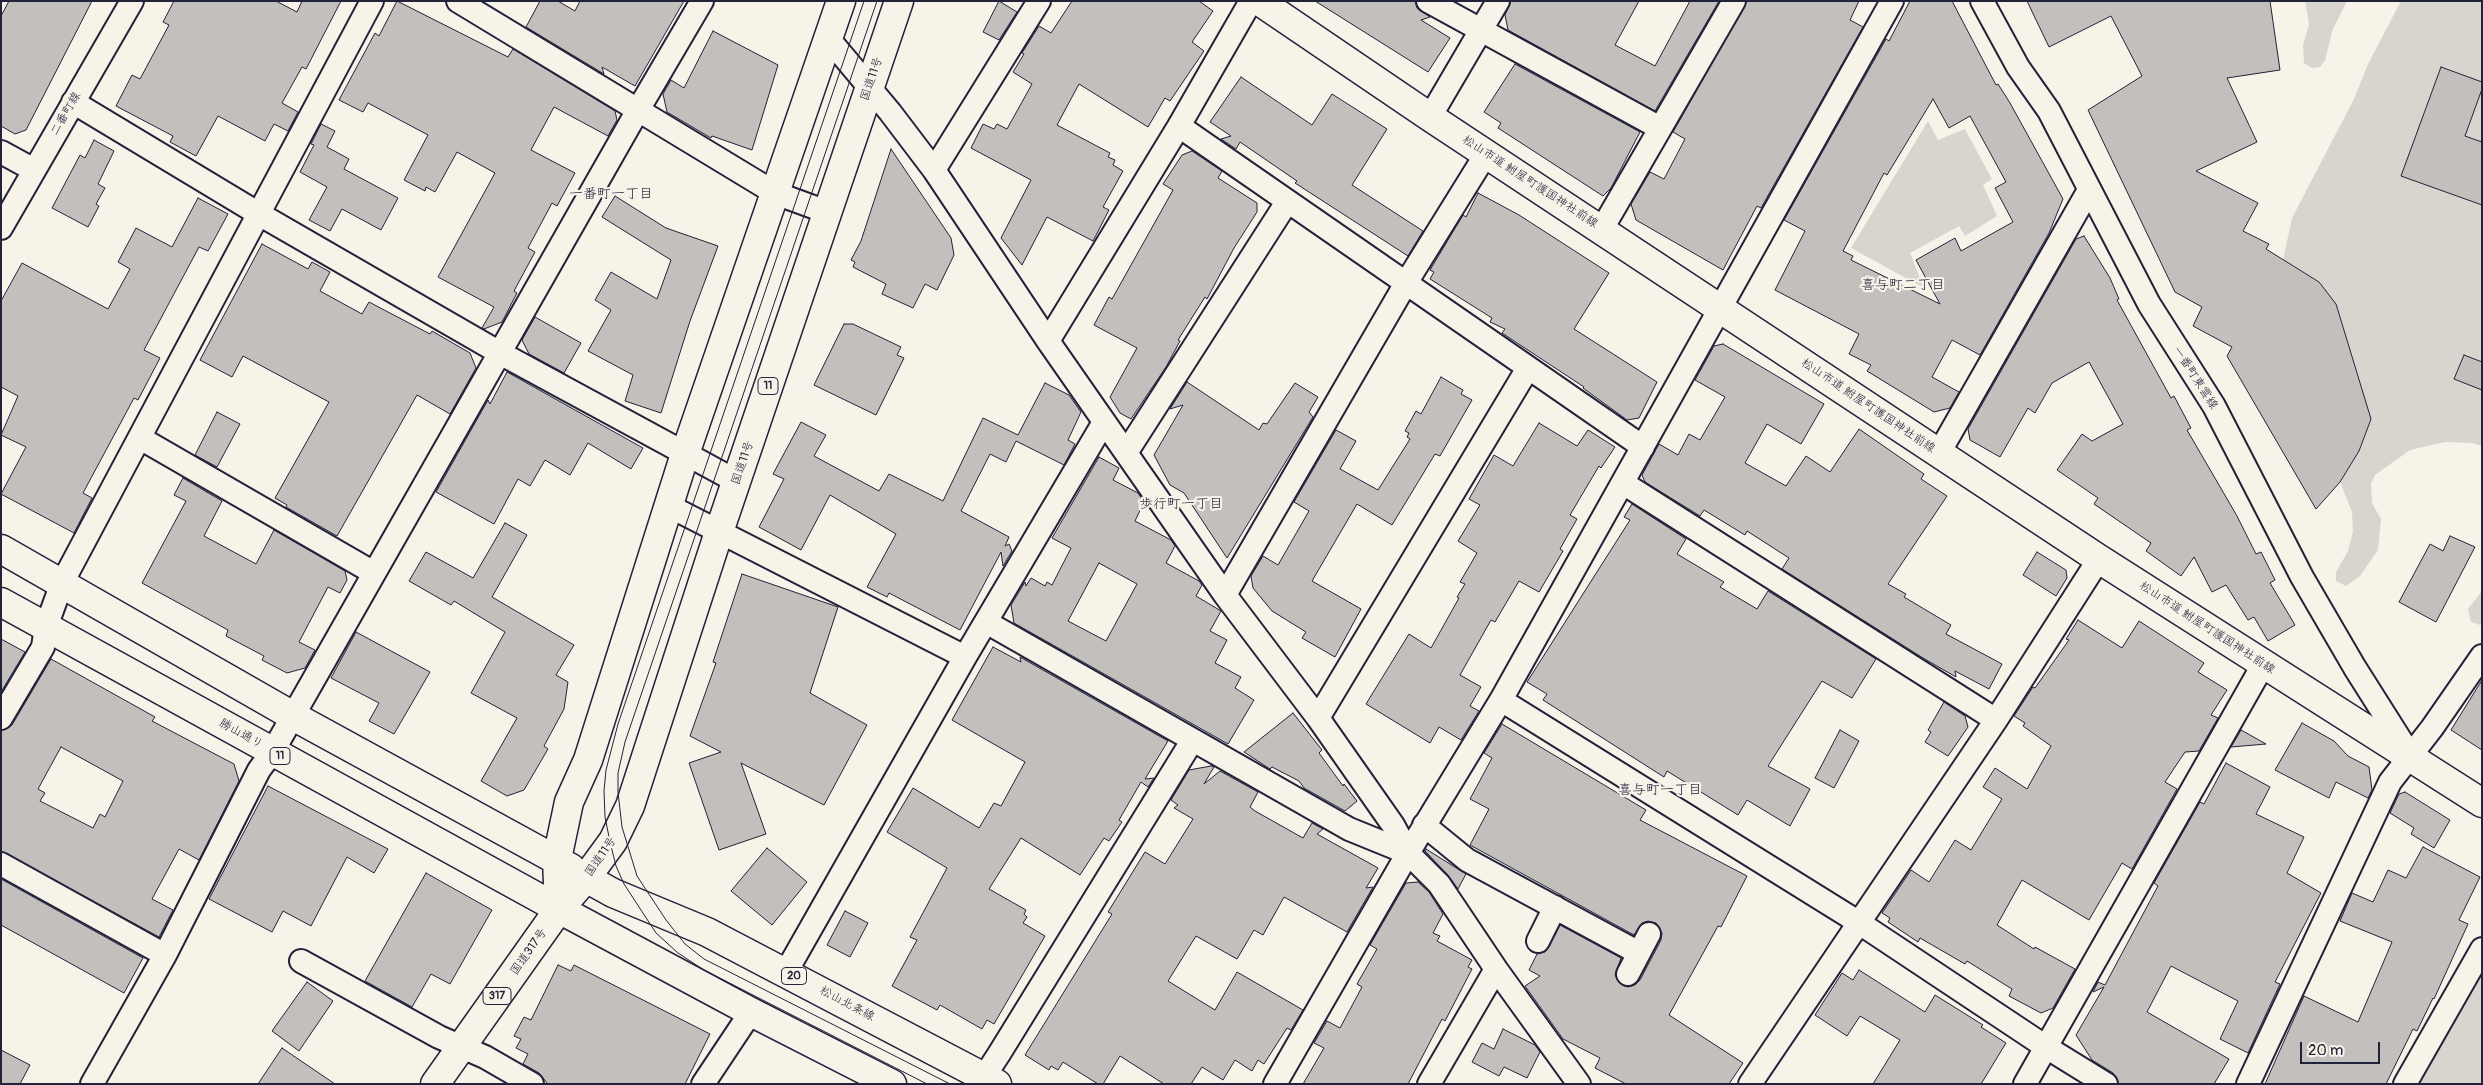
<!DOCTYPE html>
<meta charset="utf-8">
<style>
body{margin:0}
#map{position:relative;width:2483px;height:1085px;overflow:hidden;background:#f7f3e8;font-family:Pangolin,sans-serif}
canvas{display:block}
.frame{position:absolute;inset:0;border:2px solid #22223b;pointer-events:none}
.scale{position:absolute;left:2300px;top:1042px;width:80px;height:22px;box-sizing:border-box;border:2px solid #22223b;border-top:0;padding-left:6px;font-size:15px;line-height:18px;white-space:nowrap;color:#22223b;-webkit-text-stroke:4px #f7f3e8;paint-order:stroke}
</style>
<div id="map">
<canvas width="2483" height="1085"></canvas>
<div class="frame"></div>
<div class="scale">20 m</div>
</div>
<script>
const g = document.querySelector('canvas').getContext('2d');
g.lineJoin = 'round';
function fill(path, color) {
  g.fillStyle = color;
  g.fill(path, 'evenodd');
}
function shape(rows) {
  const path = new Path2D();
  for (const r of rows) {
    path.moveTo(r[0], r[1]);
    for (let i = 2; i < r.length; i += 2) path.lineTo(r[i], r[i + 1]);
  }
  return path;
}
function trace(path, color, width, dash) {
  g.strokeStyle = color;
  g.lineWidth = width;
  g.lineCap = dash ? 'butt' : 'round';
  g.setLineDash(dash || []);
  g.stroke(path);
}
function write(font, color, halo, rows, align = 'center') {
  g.font = font + ' Pangolin,"Klee One",sans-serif';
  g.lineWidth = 4.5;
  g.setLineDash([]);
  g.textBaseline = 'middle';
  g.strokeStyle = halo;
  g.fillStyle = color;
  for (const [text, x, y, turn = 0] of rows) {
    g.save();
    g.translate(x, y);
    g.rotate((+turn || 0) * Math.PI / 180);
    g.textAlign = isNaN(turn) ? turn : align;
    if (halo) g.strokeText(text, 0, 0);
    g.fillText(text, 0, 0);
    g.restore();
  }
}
const green = shape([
 [2305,1,2347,1,2333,29,2325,60,2320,67,2312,68,2304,63,2303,46,2309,24],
 [2401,1,2482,1,2482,446,2472,443,2445,442,2410,450,2375,475,2371,484,2372,503,2381,519,2378,550,2360,576,2346,586,2336,581,2336,572,2348,551,2353,532,2352,512,2340,482,2359,451,2371,419,2336,304,2319,282,2283,260,2292,218,2354,99,2368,64],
 [1928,121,1938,140,1965,129,1992,179,1983,185,1997,216,1965,236,1959,226,1910,253,1924,288,1851,248],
 [2482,591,2482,624,2480,625,2471,622,2468,609],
 [2482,968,2482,1084,2414,1084]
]);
const building = shape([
 [9,1,92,1,26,130,15,134,1,126,1,16,9,1],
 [174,1,276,1,297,12,302,1,341,1,306,69,302,67,282,103,298,112,288,131,274,124,265,141,218,116,196,156,170,142,173,136,116,106,132,75,140,79,169,25,163,22,174,1],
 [397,1,508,57,513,49,615,111,617,120,608,136,554,107,531,150,575,173,557,206,552,203,528,248,535,252,514,291,517,293,502,322,484,329,482,328,494,307,438,277,495,173,457,152,435,192,426,187,425,191,404,180,428,135,368,103,363,112,339,100,375,33,379,36,397,1],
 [540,1,558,1,575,11,580,1,684,1,635,86,602,67,604,74,526,27,540,1],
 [999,1,1017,12,999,40,983,32,999,1],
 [1072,1,1199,1,1213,11,1192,42,1204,51,1170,101,1165,98,1148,127,1079,84,1057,125,1110,153,1108,157,1115,160,1113,165,1123,171,1103,207,1109,210,1093,241,1047,217,1022,265,1001,238,1031,180,971,148,983,124,994,129,997,124,1007,129,1032,84,1013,72,1024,54,1022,53,1039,26,1051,33,1072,1],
 [1315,1,1415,1,1417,8,1430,17,1421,20,1450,38,1428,72,1315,1],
 [1511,1,1639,1,1615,45,1655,66,1690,1,1719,1,1655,111,1508,30,1505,15,1511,1],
 [1747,1,1859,1,1850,20,1863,27,1761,208,1757,206,1723,270,1636,220,1631,204,1650,172,1664,179,1685,139,1673,132,1747,1],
 [1910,1,1952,1,1996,85,1998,84,2010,103,2063,199,2049,233,1980,355,1952,340,1932,377,1959,392,1950,408,1934,412,1867,371,1871,365,1849,354,1859,334,1775,290,1805,231,1784,220,1886,39,1889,41,1910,1],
 [1933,99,1949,128,1970,116,2006,182,1995,188,2013,222,1961,251,1955,238,1916,260,1940,304,1851,260,1853,256,1843,251,1884,173,1887,175,1933,99],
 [2027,1,2270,1,2280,70,2227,78,2257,142,2196,171,2258,203,2243,231,2269,244,2266,249,2319,282,2336,304,2371,419,2359,451,2340,482,2316,509,2227,356,2232,347,2193,326,2202,307,2175,292,2088,110,2142,76,2111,16,2049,47,2027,1],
 [713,31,778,65,752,150,712,136,711,138,667,112,663,94,671,80,684,88,713,31],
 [1515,64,1640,132,1611,188,1603,196,1498,128,1501,123,1484,112,1515,64],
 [2441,67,2482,82,2482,89,2465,136,2482,142,2482,205,2401,176,2441,67],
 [1241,77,1312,125,1332,94,1387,129,1352,185,1423,231,1408,256,1295,183,1297,181,1240,142,1236,149,1221,139,1231,136,1210,122,1241,77],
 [321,124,335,131,327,147,349,159,344,169,398,198,381,230,342,209,330,231,309,220,327,187,300,172,314,145,311,144,321,124],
 [94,140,114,151,98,184,105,188,96,204,99,206,88,227,52,208,80,155,85,158,94,140],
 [891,149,951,238,954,255,937,290,925,284,913,308,882,294,886,284,853,267,855,262,851,260,861,241,891,149],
 [1192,151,1222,171,1218,178,1257,203,1257,212,1234,248,1207,299,1205,297,1178,340,1180,341,1166,367,1131,419,1120,413,1110,397,1137,348,1094,325,1109,297,1112,299,1173,190,1163,184,1182,155,1192,151],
 [1478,193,1519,215,1609,273,1574,329,1657,382,1639,418,1627,420,1583,388,1584,387,1502,333,1505,329,1490,322,1492,318,1430,279,1434,272,1430,270,1463,215,1466,217,1478,193],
 [615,196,666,228,718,246,690,321,661,413,625,401,633,375,588,351,611,310,595,300,611,272,657,299,671,260,602,217,615,196],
 [198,198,228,214,208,251,199,247,144,350,160,358,138,400,134,398,83,493,92,498,74,533,1,494,26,447,1,435,18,396,1,387,1,301,22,263,108,309,130,269,118,262,136,228,172,247,198,198],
 [2084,236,2110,278,2119,299,2117,300,2171,398,2174,396,2191,428,2187,430,2237,516,2256,554,2261,552,2275,580,2270,583,2295,625,2268,641,2254,617,2248,620,2226,585,2212,592,2194,557,2181,576,2146,551,2151,543,2094,504,2098,498,2057,470,2082,434,2092,441,2123,424,2089,362,2052,383,2035,413,2028,408,2000,457,1970,440,1968,429,2076,239,2084,236],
 [262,244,308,269,312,262,330,272,320,291,362,314,369,302,430,334,432,331,470,353,476,368,450,414,417,395,337,536,286,507,287,505,275,498,329,402,243,356,232,377,200,360,262,244],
 [535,317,581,343,564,373,529,354,522,340,535,317],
 [844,324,853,324,901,347,897,355,904,358,876,415,814,385,844,324],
 [1723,344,1824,404,1801,444,1767,424,1745,463,1786,486,1806,456,1830,472,1859,429,1924,474,1921,479,1947,496,1888,584,1906,594,1904,597,1951,625,1946,634,2002,664,1989,689,1955,671,1956,677,1923,658,1782,569,1789,558,1747,531,1745,535,1704,510,1700,516,1645,482,1642,475,1659,444,1678,455,1689,434,1700,440,1725,397,1695,380,1714,346,1723,344],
 [2464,355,2482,362,2482,390,2454,379,2464,355],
 [507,372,643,448,631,469,588,443,570,475,545,460,530,486,518,479,494,524,436,492,488,400,490,404,507,372],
 [1441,377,1463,390,1461,394,1472,400,1440,456,1435,454,1392,525,1357,504,1312,581,1361,609,1335,657,1302,638,1306,632,1272,611,1253,588,1251,576,1263,556,1278,565,1309,511,1294,502,1336,430,1356,441,1340,469,1378,490,1410,439,1407,437,1409,433,1405,431,1416,411,1421,414,1441,377],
 [1187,382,1259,430,1263,423,1267,424,1295,383,1318,397,1309,412,1313,417,1227,558,1184,493,1170,485,1154,455,1183,405,1170,409,1187,382],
 [1045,383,1069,395,1081,412,1068,440,1075,444,1064,465,1016,441,1006,462,990,454,961,511,1009,537,1005,546,1009,544,1012,551,1003,566,1001,552,960,630,889,593,887,597,867,587,896,534,830,495,801,550,759,527,784,479,773,474,801,422,826,435,814,456,879,491,889,474,943,501,983,418,1018,435,1045,383],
 [217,412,240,424,217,467,195,455,217,412],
 [1539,423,1577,446,1588,430,1615,447,1601,468,1599,466,1570,515,1577,519,1560,549,1563,551,1539,592,1519,581,1495,622,1491,620,1460,675,1481,687,1470,706,1479,711,1461,740,1439,727,1430,743,1366,704,1409,634,1431,648,1459,598,1457,597,1465,584,1460,582,1477,553,1458,541,1480,505,1469,499,1494,455,1513,466,1539,423],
 [1099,457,1119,468,1113,480,1138,493,1144,502,1135,521,1171,540,1175,546,1166,563,1199,581,1202,585,1196,596,1221,611,1210,631,1227,640,1215,663,1241,677,1235,688,1254,700,1228,744,1014,623,1011,605,1025,582,1026,586,1031,578,1045,586,1047,582,1052,585,1071,548,1052,538,1099,457],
 [1099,563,1137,584,1106,641,1068,621,1099,563],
 [183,478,222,501,204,536,256,564,274,530,345,571,347,580,340,593,328,587,299,642,315,650,305,668,287,673,262,660,264,656,226,636,228,630,142,583,186,501,174,495,183,478],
 [1632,504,1686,539,1677,554,1724,582,1720,587,1757,609,1768,591,1876,659,1852,698,1822,681,1768,766,1810,789,1790,826,1747,800,1738,815,1667,771,1664,777,1543,700,1547,694,1527,682,1630,520,1624,517,1632,504],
 [505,523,527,535,492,597,574,645,556,675,568,682,564,709,544,746,548,749,524,790,507,796,481,781,517,718,471,693,505,632,454,601,451,605,409,581,426,552,473,578,505,523],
 [2450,536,2475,547,2436,622,2399,602,2430,544,2443,551,2450,536],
 [2037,552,2066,570,2067,578,2056,596,2023,575,2037,552],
 [742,574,838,607,810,693,867,725,824,805,741,763,766,834,719,850,689,763,721,752,690,736,716,663,713,662,742,574],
 [2078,620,2122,648,2139,621,2204,663,2198,672,2227,690,2211,715,2218,718,2199,751,2185,752,2165,782,2177,789,2132,869,2122,863,2089,920,2022,880,1997,925,2034,949,2035,947,2075,969,2053,1008,2041,1013,2009,996,2012,989,1967,961,1965,964,1920,938,1918,942,1888,922,1890,918,1882,913,1911,870,1929,882,1955,840,1971,850,2002,799,1983,787,1995,768,2027,789,2051,746,2023,726,2025,723,2014,716,2033,687,2035,688,2069,640,2066,639,2078,620],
 [356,632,430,672,394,734,369,721,379,703,331,678,356,632],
 [1,639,25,652,1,692,1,639],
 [993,647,1021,662,1020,657,1168,741,1145,779,1154,778,1148,787,1141,782,1119,820,1122,822,1109,841,1104,838,1080,875,1021,838,989,889,1026,910,1024,914,1027,917,1023,923,1045,936,994,1024,987,1020,982,1029,940,1005,937,1010,892,986,917,940,910,937,947,868,887,832,913,788,979,828,994,803,1001,806,1025,762,952,720,993,647],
 [51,659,155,717,152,721,234,764,239,781,199,860,179,849,152,899,173,910,159,937,1,851,1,731,12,725,51,659],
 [61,747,123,781,105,817,100,814,93,828,40,801,45,793,38,789,61,747],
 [2482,680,2482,750,2451,730,2482,680],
 [1944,702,1965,716,1968,727,1948,756,1925,742,1931,732,1928,730,1944,702],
 [1293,713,1322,750,1319,753,1343,786,1344,784,1357,801,1345,811,1304,788,1299,781,1272,767,1270,769,1244,752,1293,713],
 [2302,723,2334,741,2348,756,2369,767,2372,790,2368,798,2336,782,2329,798,2275,770,2302,723],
 [1502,724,1646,810,1640,820,1747,876,1721,927,1718,926,1669,1015,1743,1063,1729,1084,1626,1084,1595,1068,1600,1058,1563,1039,1525,986,1540,976,1529,970,1537,954,1545,952,1549,947,1560,925,1621,958,1615,975,1622,985,1628,987,1635,985,1640,980,1661,940,1662,933,1656,923,1648,921,1642,923,1634,935,1470,845,1489,809,1470,799,1492,758,1484,753,1502,724],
 [1840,730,1859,741,1834,788,1815,778,1840,730],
 [2241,730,2266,744,2231,747,2241,730],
 [2226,763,2270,787,2256,814,2304,837,2287,873,2321,893,2275,982,2280,984,2248,1053,2220,1039,2238,1001,2171,966,2147,1012,2229,1059,2214,1084,2119,1084,2113,1073,2092,1060,2076,1035,2104,987,2093,992,2098,982,2105,985,2158,886,2154,883,2200,802,2204,804,2226,763],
 [1211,766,1214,767,1204,784,1220,771,1258,792,1250,807,1255,811,1303,838,1312,823,1323,829,1317,834,1378,868,1366,888,1373,887,1347,932,1284,897,1263,935,1254,930,1237,959,1196,936,1168,981,1215,1010,1237,972,1303,1010,1291,1030,1287,1028,1264,1064,1258,1060,1252,1071,1235,1060,1223,1080,1202,1067,1191,1084,1164,1084,1120,1056,1103,1084,1098,1084,1063,1062,1058,1070,1051,1066,1049,1070,1025,1055,1112,914,1108,912,1145,852,1165,864,1193,819,1174,808,1178,805,1171,800,1189,770,1211,766],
 [268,786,388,849,374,873,347,857,311,926,283,911,272,932,209,899,268,786],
 [2405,792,2450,820,2434,848,2411,834,2414,828,2390,813,2399,794,2405,792],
 [2423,847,2480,877,2459,920,2468,924,2434,999,2433,998,2417,1031,2413,1029,2386,1084,2265,1084,2304,996,2358,1022,2392,942,2340,921,2352,893,2373,902,2388,870,2406,878,2423,847],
 [767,848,807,882,772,925,731,891,767,848],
 [1426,849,1466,874,1458,889,1448,875,1425,851,1426,849],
 [426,873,492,910,450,984,431,974,412,1007,365,981,426,873],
 [1,879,143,958,124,993,1,925,1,879],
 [1418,882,1429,892,1443,914,1433,933,1440,936,1437,941,1472,960,1468,967,1472,969,1445,1021,1442,1019,1408,1084,1303,1084,1324,1048,1314,1043,1327,1021,1340,1028,1362,987,1357,984,1377,949,1370,945,1406,883,1418,882],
 [845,911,868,923,850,957,827,945,845,911],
 [558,965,571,971,574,965,710,1034,685,1084,548,1084,539,1073,523,1064,528,1054,516,1048,521,1039,514,1036,524,1017,531,1020,558,965],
 [1859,970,1925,1012,1935,995,1983,1025,1981,1027,2006,1043,1981,1084,1873,1084,1900,1040,1860,1016,1847,1036,1815,1015,1842,973,1853,980,1859,970],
 [307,982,333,1001,299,1051,272,1031,307,982],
 [1503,1029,1535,1045,1540,1052,1527,1078,1504,1067,1499,1076,1472,1062,1482,1043,1494,1049,1503,1029],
 [282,1048,335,1084,258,1084,282,1048],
 [1,1050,30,1065,20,1084,1,1084,1,1050]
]);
const minor = shape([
 [458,1,775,193,827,212],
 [1428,1,1660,128],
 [1982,1,2018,67,2049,111,2149,304,2214,406,2302,577,2355,668,2410,755],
 [828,38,890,112,934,170,1048,341,1225,595,1318,718,1393,825,1408,853,1275,1084],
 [73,102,259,214,500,353,736,481],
 [1430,117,1498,1],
 [1179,126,1251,1],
 [1,152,34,170],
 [934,170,1039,1],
 [1,228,132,1],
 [1602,229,1734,1],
 [1048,341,1179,126,1643,447],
 [140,438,374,573],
 [1126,453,1287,202],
 [1939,453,2089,190],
 [1623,483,1996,720],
 [669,506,965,657],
 [1225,595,1406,283,1486,154],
 [986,622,1349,829,1408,853],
 [1501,700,1858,922,2046,1047,2106,1084],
 [1,718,43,647,46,627,62,583,372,1],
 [1318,718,1528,368],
 [1424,825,1467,860,1639,953],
 [1,864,165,955],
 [1538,941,1555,907],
 [301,961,439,1037,485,1057,532,1084],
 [786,972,965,657,1104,422],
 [1628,974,1649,934],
 [984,1077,999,1054,1192,741],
 [92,1084,165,955,259,770,273,751,638,110,702,1],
 [703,1084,751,1012],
 [1429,1084,1496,969],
 [1579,1084,1496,969,1439,884,1408,853,1501,700,1892,1],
 [1750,1084,1996,720,2099,559],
 [2025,1084,2263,665],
 [2248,1084,2390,782,2432,728,2482,656],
 [2405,1084,2482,949]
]);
const tertiary = shape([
 [1259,1,1430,117,2099,559,2482,803]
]);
const primary = shape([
 [586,878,613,893,707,932,997,1084],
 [559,909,751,1012,892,1084]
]);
const trunk = shape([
 [1,549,293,716,571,868],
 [1,602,559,909],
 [559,909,557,859,569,802,588,760,685,454,841,1],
 [435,1084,559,909,586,878,613,841,630,806,719,532,899,1]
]);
const tram = shape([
 [864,1,618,724,606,770,604,791,605,817,610,842,616,866,624,884,656,933,678,953,704,970,927,1084],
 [877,1,625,742,618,773,618,792,622,827,637,876,666,920,685,944,704,959,950,1084]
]);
const shields = [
 [768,386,20],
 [280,756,20],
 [794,976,25],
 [497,996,28]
];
const shieldNames = [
 ["11",768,386],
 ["11",280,756],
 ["20",794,976],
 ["317",497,996]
];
const streetNames = [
 ["国道11号",872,79,-71],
 ["二番町線",66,114,-60],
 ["松山市道 鮒屋町護国神社前線",1530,182,33],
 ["一番町東雲線",2195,378,57],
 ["松山市道 鮒屋町護国神社前線",1868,406,34],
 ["国道11号",743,463,-71],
 ["松山市道 鮒屋町護国神社前線",2207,628,33],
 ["勝山通り",241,734,29],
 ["国道11号",601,857,-55],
 ["国道317号",529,952,-55],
 ["松山北条線",847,1004,28]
];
const neighbourhoodNames = [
 ["一番町一丁目",611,194],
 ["喜与町二丁目",1903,285],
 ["歩行町一丁目",1181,504],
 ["喜与町一丁目",1660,790]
];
fill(green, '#d8d5cf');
fill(building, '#c2bfbd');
trace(building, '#22223b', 1);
trace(minor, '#22223b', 26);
trace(tertiary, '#22223b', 31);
trace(primary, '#22223b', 31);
trace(trunk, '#22223b', 31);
trace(minor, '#f7f3e8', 22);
trace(tertiary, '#f7f3e8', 28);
trace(primary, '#f7f3e8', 28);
trace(trunk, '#f7f3e8', 28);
trace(tram, '#22223b', 1);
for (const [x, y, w] of shields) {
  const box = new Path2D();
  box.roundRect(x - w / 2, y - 8.5, w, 17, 4);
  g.fillStyle = '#f7f3e8';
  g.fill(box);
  trace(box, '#22223b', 1);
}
write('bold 11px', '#22223b', null, shieldNames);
write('12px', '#22223b', '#f7f3e8', streetNames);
write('14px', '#22223b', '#f7f3e8', neighbourhoodNames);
</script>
